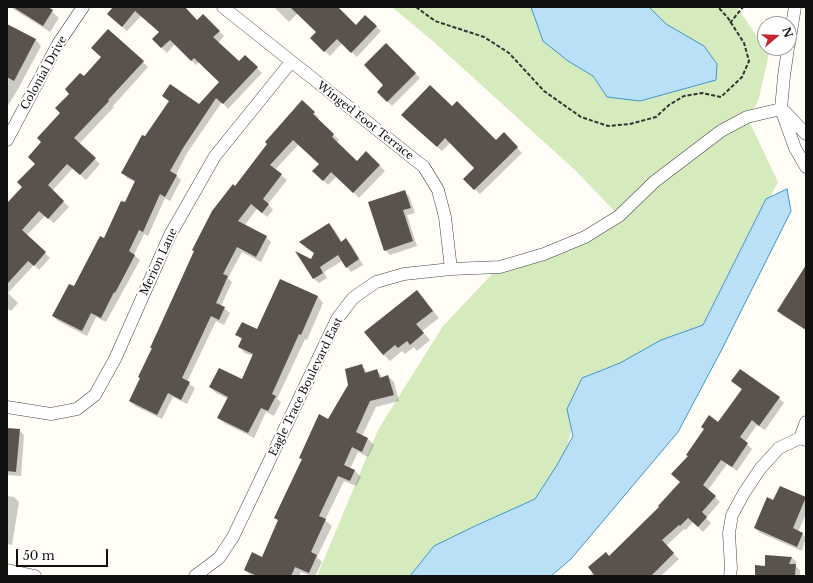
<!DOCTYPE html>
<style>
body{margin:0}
#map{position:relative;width:813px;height:583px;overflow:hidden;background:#fffdf5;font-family:"Libre Baskerville",serif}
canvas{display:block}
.frame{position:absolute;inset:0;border:8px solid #111;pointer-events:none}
.north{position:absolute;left:757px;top:16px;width:40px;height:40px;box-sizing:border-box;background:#fff;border:1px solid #a0a0a0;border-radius:50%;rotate:71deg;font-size:11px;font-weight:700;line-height:16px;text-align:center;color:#111}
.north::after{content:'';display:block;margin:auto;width:14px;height:18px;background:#c4262e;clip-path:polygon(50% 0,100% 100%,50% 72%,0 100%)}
.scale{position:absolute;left:16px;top:549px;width:92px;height:18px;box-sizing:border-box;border:2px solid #111;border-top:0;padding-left:5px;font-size:12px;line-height:14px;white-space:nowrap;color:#111;-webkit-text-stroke:3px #fff;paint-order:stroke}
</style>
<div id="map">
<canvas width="813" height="583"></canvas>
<div class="frame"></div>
<div class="north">N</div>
<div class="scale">50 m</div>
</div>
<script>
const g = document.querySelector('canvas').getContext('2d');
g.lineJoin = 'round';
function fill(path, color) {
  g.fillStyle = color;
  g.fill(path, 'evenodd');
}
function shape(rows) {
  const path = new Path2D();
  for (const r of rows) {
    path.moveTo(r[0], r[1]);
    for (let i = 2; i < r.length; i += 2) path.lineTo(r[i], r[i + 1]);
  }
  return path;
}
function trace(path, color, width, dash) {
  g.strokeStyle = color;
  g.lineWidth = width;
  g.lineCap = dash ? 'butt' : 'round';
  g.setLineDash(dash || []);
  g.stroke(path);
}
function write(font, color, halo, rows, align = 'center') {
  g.font = font + ' "Libre Baskerville",serif';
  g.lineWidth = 4;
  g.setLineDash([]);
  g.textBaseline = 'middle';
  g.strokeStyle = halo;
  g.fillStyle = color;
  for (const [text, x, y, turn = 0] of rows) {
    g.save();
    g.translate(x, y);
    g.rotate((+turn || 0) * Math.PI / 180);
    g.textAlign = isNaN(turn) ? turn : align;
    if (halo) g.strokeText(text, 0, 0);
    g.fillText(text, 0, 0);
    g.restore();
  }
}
const green = shape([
 [392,7,737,7,769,54,758,102,747,117,778,182,706,324,655,343,617,367,584,379,548,522,496,576,317,576,378,430,443,326,495,271,619,216,576,171,434,42]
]);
const water = shape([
 [531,7,649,7,666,24,704,46,717,64,716,80,640,101,607,97,593,76,568,61,543,41,531,7],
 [787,189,791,211,721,351,678,432,571,559,551,576,410,576,434,546,475,526,535,499,557,465,573,436,567,409,582,378,620,363,661,340,703,325,766,199,787,189]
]);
const shadow = shape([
 [10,7,47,7,59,18,50,32],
 [114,7,184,7,197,21,203,15,224,36,218,43,239,63,245,56,262,73,228,109,222,102,187,153,176,175,181,180,170,201,165,198,148,236,144,234,134,255,140,260,106,322,96,317,87,336,58,321,53,316,74,288,126,204,135,182,127,178,123,173,170,102,163,96,199,105,220,82,199,62,196,65,175,44,167,53,153,39,160,32,141,16,127,31,108,14],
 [274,7,337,7,356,26,365,16,381,31,357,57,342,43,330,56,311,38,317,32,298,13,289,22],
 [7,25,36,40,41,46,17,91,7,107],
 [386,44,420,78,392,106,378,92,384,85],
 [143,62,148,67,113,106,114,107,79,144,100,164,86,180,73,168,52,191,69,207,54,223,45,216,26,236,50,258,39,270,34,265,8,293,18,303,11,311,7,308,7,204,23,187,36,164,43,142,61,113,70,94,84,78],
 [302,101,319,118,318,120,339,140,336,143,357,163,366,152,385,171,359,198,337,176,328,185,314,171,320,164,299,144,275,170,287,180,268,204,273,210,267,217,257,209,244,226,266,237,271,242,261,262,242,252,228,278,232,282,221,306,230,313,224,325,216,321,187,382,195,388,187,404,173,397,162,419,135,406,130,401,235,187],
 [452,107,496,141,504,134,522,153,480,194,464,179,476,168,451,142,442,151,407,120],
 [404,191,409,196,415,213,407,215,417,246,390,255,385,250],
 [329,224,334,229,342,242,346,239,351,244,363,265,351,272,342,261,324,272,327,278,319,283,314,279,298,254,311,260,315,254,305,247],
 [806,277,806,330,783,316,778,311],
 [280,280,318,297,323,303,307,340,305,339,277,399,281,402,274,416,266,412,254,438,224,423,218,417,228,399,216,393,210,387,242,380,253,356,245,353,239,347,242,340,237,335,258,330],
 [423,298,439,318,422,331,430,340,417,351,414,347,405,354,402,351,390,361,383,354],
 [362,366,368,373,377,370,383,378,388,376,394,382,399,401,376,407,362,436,368,439,374,445,368,457,358,452,350,469,355,471,361,477,356,486,344,481,325,520,332,526,317,557,322,562,315,576,311,576,301,572,299,576,251,576,245,570,262,558,279,521,275,517,302,460,300,458,328,420],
 [733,381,779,398,784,403,765,430,757,425,745,442,752,449,737,471,727,464,708,490,720,502,706,518,711,523,703,532,693,522,686,530,684,529,666,546,679,559,661,576,589,576,661,507,682,482,718,423,742,390],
 [7,429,19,430,24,435,21,476,7,475],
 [780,487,806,499,806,514,798,532,806,537,802,551,760,533,755,528,774,502],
 [7,496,14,497,19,502,12,545,7,544],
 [766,556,792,558,797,562,795,565,800,570,800,576,756,576,766,567]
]);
const building = shape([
 [13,7,48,7,53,10,43,26],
 [113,7,185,7,197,20,203,14,220,31,213,37,239,61,245,55,258,67,223,104,216,98,183,148,170,171,177,175,165,197,160,194,143,232,139,230,129,251,135,255,115,293,114,292,101,318,91,313,82,331,52,316,69,284,74,286,100,236,104,238,121,201,125,202,135,181,121,173,142,135,145,136,169,101,162,96,170,84,199,104,219,82,194,58,191,61,170,40,161,48,152,39,159,32,135,11,122,27,107,14],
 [290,7,338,7,356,25,365,15,377,26,351,53,337,39,324,52,310,38,316,32],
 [7,24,36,39,14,81,7,77],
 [108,29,144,61,108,100,109,101,74,138,96,158,80,175,67,164,48,185,64,201,48,219,39,211,22,230,46,252,34,266,28,261,7,284,7,203,22,187,17,182,35,164,28,157,41,142,37,138,60,113,55,108,69,94,65,89,80,73,84,76,101,57,91,48],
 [386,43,416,73,387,102,377,92,383,85,364,65],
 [430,85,452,106,457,101,496,140,504,132,518,147,474,190,463,179,474,168,445,138,437,147,401,115],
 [302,100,315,112,313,114,334,134,332,137,357,161,366,151,380,165,353,193,331,172,323,181,312,171,319,164,293,140,270,165,282,174,263,199,269,204,262,213,251,204,238,221,267,236,256,257,237,247,223,274,228,276,216,303,225,307,219,320,211,316,182,378,190,382,181,400,168,393,157,415,129,401,140,378,138,377,152,348,150,348,194,251,192,250,212,211,233,184,235,186,267,144,265,142],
 [405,190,411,208,403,210,413,241,384,251,368,202],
 [329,223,341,242,346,238,359,259,346,268,338,255,320,267,323,273,313,279,295,251,311,259,314,253,299,242],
 [806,265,806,330,777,311],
 [280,279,318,296,301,335,299,334,272,394,276,396,268,411,261,408,248,433,217,418,228,397,209,387,219,368,242,379,253,354,238,347,242,338,235,335,242,322,257,329],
 [417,290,433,311,416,324,424,333,410,345,407,341,398,348,395,345,383,355,364,332],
 [362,364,365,373,377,369,380,378,388,375,394,395,370,401,356,432,368,438,362,452,352,447,344,465,355,470,350,481,338,476,319,516,326,519,311,552,317,555,309,573,295,567,291,576,257,576,244,570,252,552,262,557,278,520,274,518,302,459,299,458,319,414,328,419,348,385,345,369],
 [740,369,780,397,759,426,752,420,740,437,748,443,732,467,721,460,703,485,716,496,702,512,707,517,698,527,688,518,680,526,679,525,662,540,674,553,651,576,595,576,588,567,606,552,609,556,659,507,658,506,680,482,671,474,688,456,686,455,704,429,701,427,709,415,718,422,742,389,731,381],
 [7,428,20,429,16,472,7,471],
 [780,486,806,497,793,528,803,533,797,547,754,528,767,497,773,500],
 [765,555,792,557,789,564,796,564,795,576,755,576,755,565,765,566]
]);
const path = shape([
 [416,7,435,21,484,37,509,53,544,91,581,117,608,126,630,124,656,117,669,105,684,96,702,93,721,97,742,77,749,61,744,43,728,18,718,7],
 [730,23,743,7]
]);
const minor = shape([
 [223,7,424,167,438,190,445,217,451,269],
 [789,44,795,7],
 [788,48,784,76,781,109,795,148,806,167],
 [784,111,806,134],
 [7,140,58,44,83,7],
 [7,407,51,414,77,409,95,395,115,359,170,235,215,156,291,62],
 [800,438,806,422],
 [7,570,35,576],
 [195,576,219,558,233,537,337,319,353,298,376,282,404,274,451,269,500,267,544,254,585,237,619,216,654,182,721,131,747,117,781,109],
 [730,576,731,568,729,533,732,515,744,493,760,469,779,448,800,438,806,440]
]);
const streetNames = [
 ["Colonial Drive",44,73,-61],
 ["Winged Foot Terrace",365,121,38],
 ["Merion Lane",159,262,-65],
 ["Eagle Trace Boulevard East",306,387,-64]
];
fill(green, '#d5ebbd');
fill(water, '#b9e0f7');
trace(water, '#3f96cf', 1);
fill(shadow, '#0003');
fill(building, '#5a524d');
trace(minor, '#444', 13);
trace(path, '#333', 2, [4, 2]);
trace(minor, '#fff', 12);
write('11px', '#111', '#fff', streetNames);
</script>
